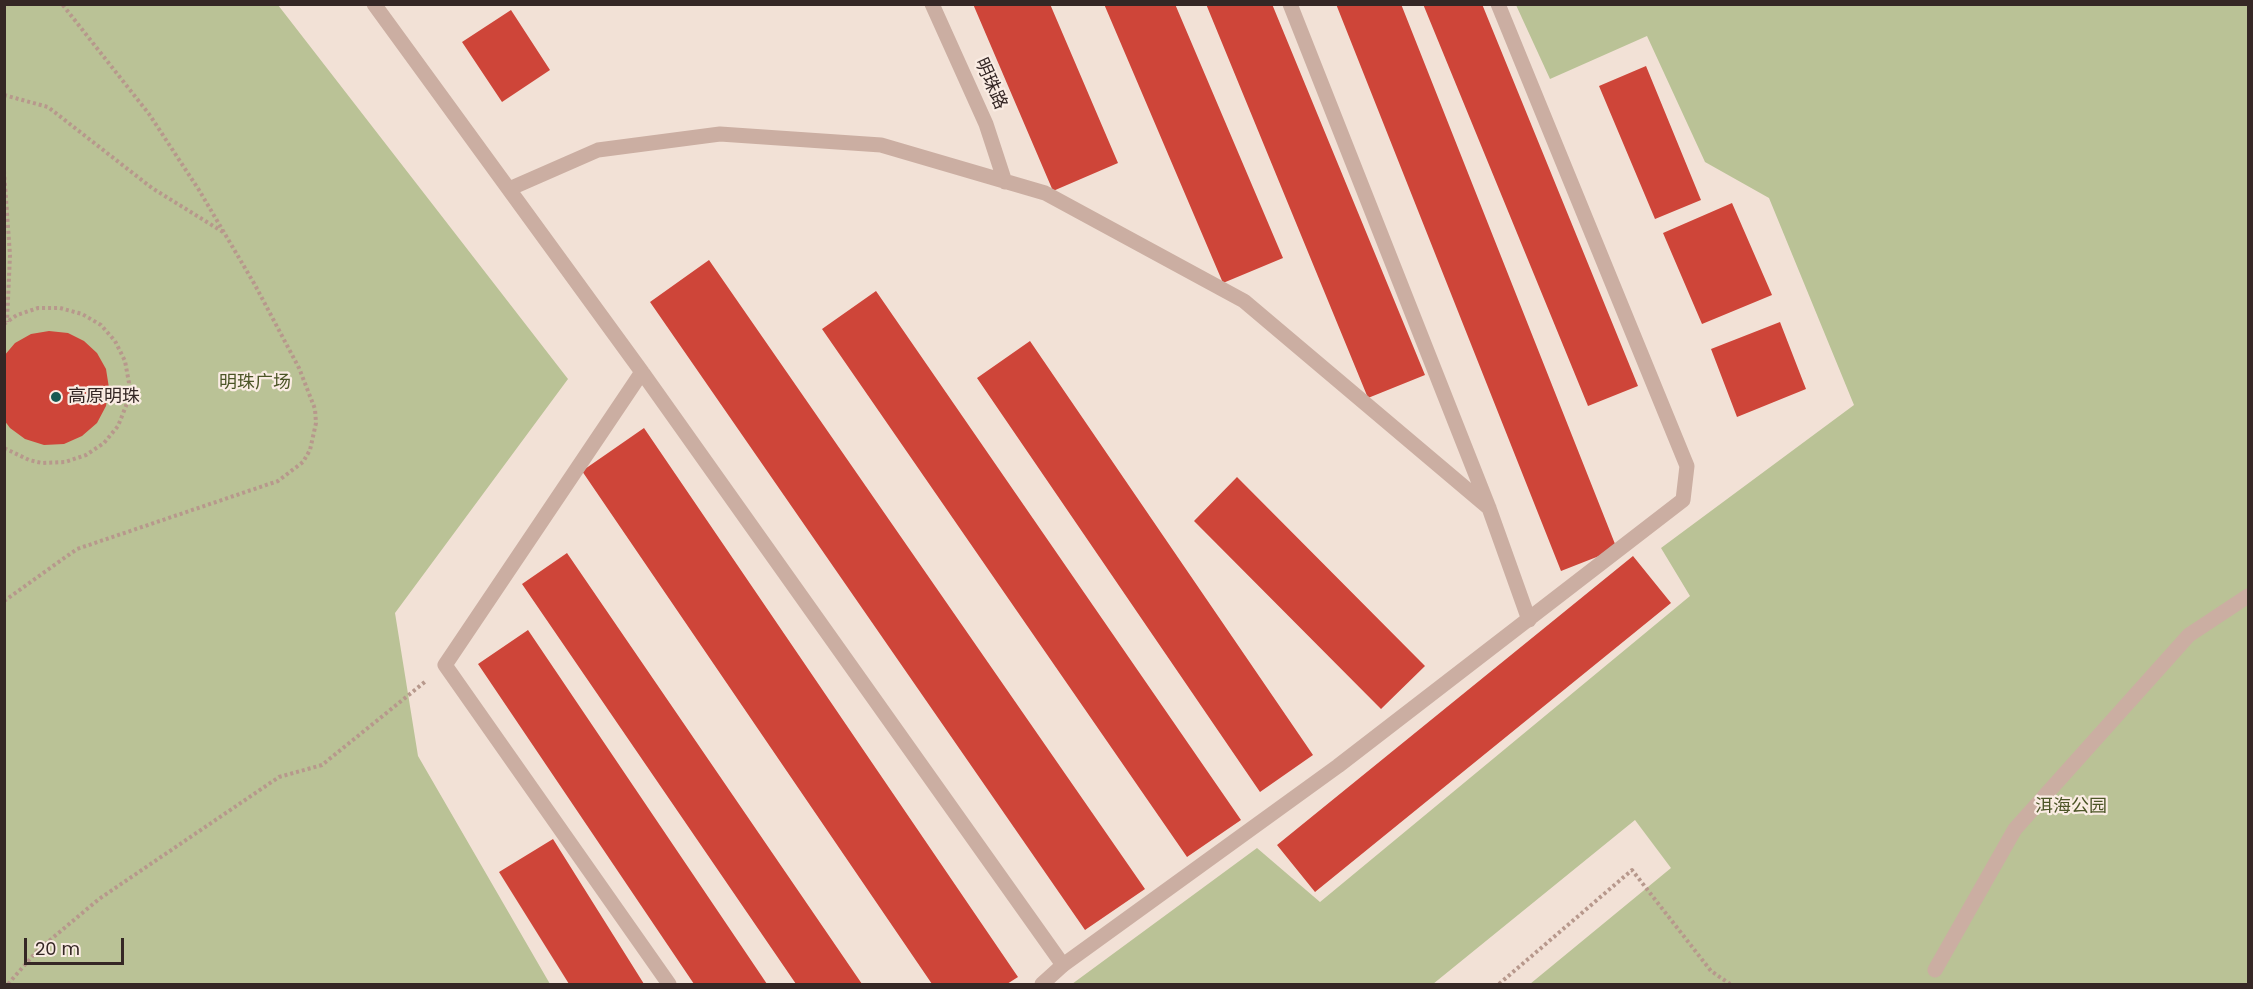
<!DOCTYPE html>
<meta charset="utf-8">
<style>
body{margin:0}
#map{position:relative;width:2253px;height:989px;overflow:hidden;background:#f2e1d6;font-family:Poppins,sans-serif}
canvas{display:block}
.frame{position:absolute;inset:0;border:6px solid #352725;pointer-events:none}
.scale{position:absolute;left:24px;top:938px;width:100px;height:27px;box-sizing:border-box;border:3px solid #352725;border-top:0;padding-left:8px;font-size:18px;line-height:21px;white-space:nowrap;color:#352725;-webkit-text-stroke:4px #faece3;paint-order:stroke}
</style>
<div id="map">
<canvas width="2253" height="989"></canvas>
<div class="frame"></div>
<div class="scale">20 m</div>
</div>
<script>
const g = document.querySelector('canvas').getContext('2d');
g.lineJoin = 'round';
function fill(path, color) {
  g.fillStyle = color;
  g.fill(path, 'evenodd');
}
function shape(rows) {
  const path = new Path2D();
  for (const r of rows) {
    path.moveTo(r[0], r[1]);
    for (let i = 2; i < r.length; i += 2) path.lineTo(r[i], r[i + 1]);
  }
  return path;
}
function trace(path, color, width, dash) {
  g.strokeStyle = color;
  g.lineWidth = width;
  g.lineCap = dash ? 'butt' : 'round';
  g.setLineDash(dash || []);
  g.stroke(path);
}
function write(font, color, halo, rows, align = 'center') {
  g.font = font + ' Poppins,"Noto Sans SC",sans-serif';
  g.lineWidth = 4.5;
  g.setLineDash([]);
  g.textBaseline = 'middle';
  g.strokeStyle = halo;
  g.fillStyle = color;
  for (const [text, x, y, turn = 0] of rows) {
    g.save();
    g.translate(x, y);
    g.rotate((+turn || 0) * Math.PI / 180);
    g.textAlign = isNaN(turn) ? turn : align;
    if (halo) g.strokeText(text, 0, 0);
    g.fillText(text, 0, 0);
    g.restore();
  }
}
const green = shape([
 [5,5,278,5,568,379,395,613,418,756,550,984,5,984],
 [1516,5,2248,5,2248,984,1530,984,1671,868,1635,820,1433,984,1072,984,1257,848,1320,902,1690,596,1661,548,1854,405,1769,198,1705,162,1647,36,1550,79]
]);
const building = shape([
 [973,4,1050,4,1118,163,1053,191],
 [1104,4,1175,4,1283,258,1223,283],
 [1206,4,1272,4,1425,375,1368,398],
 [1336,4,1401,4,1617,549,1561,571],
 [1423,4,1482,4,1638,386,1588,406],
 [511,10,550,70,502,102,462,42],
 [1646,66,1701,200,1655,219,1599,86],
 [1732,203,1772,295,1702,324,1663,233],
 [709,260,1145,889,1085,930,650,302],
 [876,291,1241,820,1187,857,822,329],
 [1780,322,1806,389,1737,417,1711,349],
 [49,331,68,333,84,341,97,353,106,369,109,388,106,406,97,423,82,436,64,444,44,445,25,439,10,428,4,420,4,356,15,343,31,334],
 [1030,341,1313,755,1260,792,977,378],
 [644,428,1018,977,1007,984,932,984,582,471],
 [1237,477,1425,666,1381,709,1194,521],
 [567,553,862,984,796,984,522,584],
 [1633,556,1671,603,1315,892,1277,845],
 [528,630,767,984,694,984,478,664],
 [553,839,644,984,569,984,499,872]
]);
const path = shape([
 [4,95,48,107,152,188,223,232],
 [4,171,10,255,7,322],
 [4,324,17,315,38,308,60,308,82,314,101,325,115,341,125,361,129,383,126,406,118,426,104,443,86,455,65,462,42,463,29,460,4,448],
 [4,601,77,549,278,481,303,462,310,450,316,423,315,409,299,368,255,285,199,190,149,114,62,4],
 [8,984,37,951,99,899,279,777,322,765,426,681],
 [1499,984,1632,870,1711,971,1730,984]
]);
const service = shape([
 [1935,970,2015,829,2189,635,2248,596]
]);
const minor = shape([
 [374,4,642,372,1063,965],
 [932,4,986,124,1005,182],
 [1290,4,1489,508,1529,620],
 [509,189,598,150,720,134,881,145,1045,193,1244,301,1489,508],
 [642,372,445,665,669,984]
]);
const tertiary = shape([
 [1042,984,1063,965,1338,766,1683,500,1687,466,1498,4]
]);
const markers = [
 [56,397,6,"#185952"]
];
const streetNames = [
 ["明珠路",990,84,66]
];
const parkNames = [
 ["明珠广场",255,383],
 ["洱海公园",2071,807]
];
const poiNames = [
 ["高原明珠",68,397]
];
fill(green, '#bac296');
fill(building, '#ce4539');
trace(path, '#b7988c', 4, [3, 3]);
trace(service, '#cbaea2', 15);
trace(minor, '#cbaea2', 15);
trace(tertiary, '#cbaea2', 15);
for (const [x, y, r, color] of markers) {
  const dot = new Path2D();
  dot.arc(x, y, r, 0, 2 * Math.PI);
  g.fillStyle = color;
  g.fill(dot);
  trace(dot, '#faece3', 2);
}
write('18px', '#352725', '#faece3', streetNames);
write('18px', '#4c5527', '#faece3', parkNames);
write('18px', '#352725', '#faece3', poiNames, 'left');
</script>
